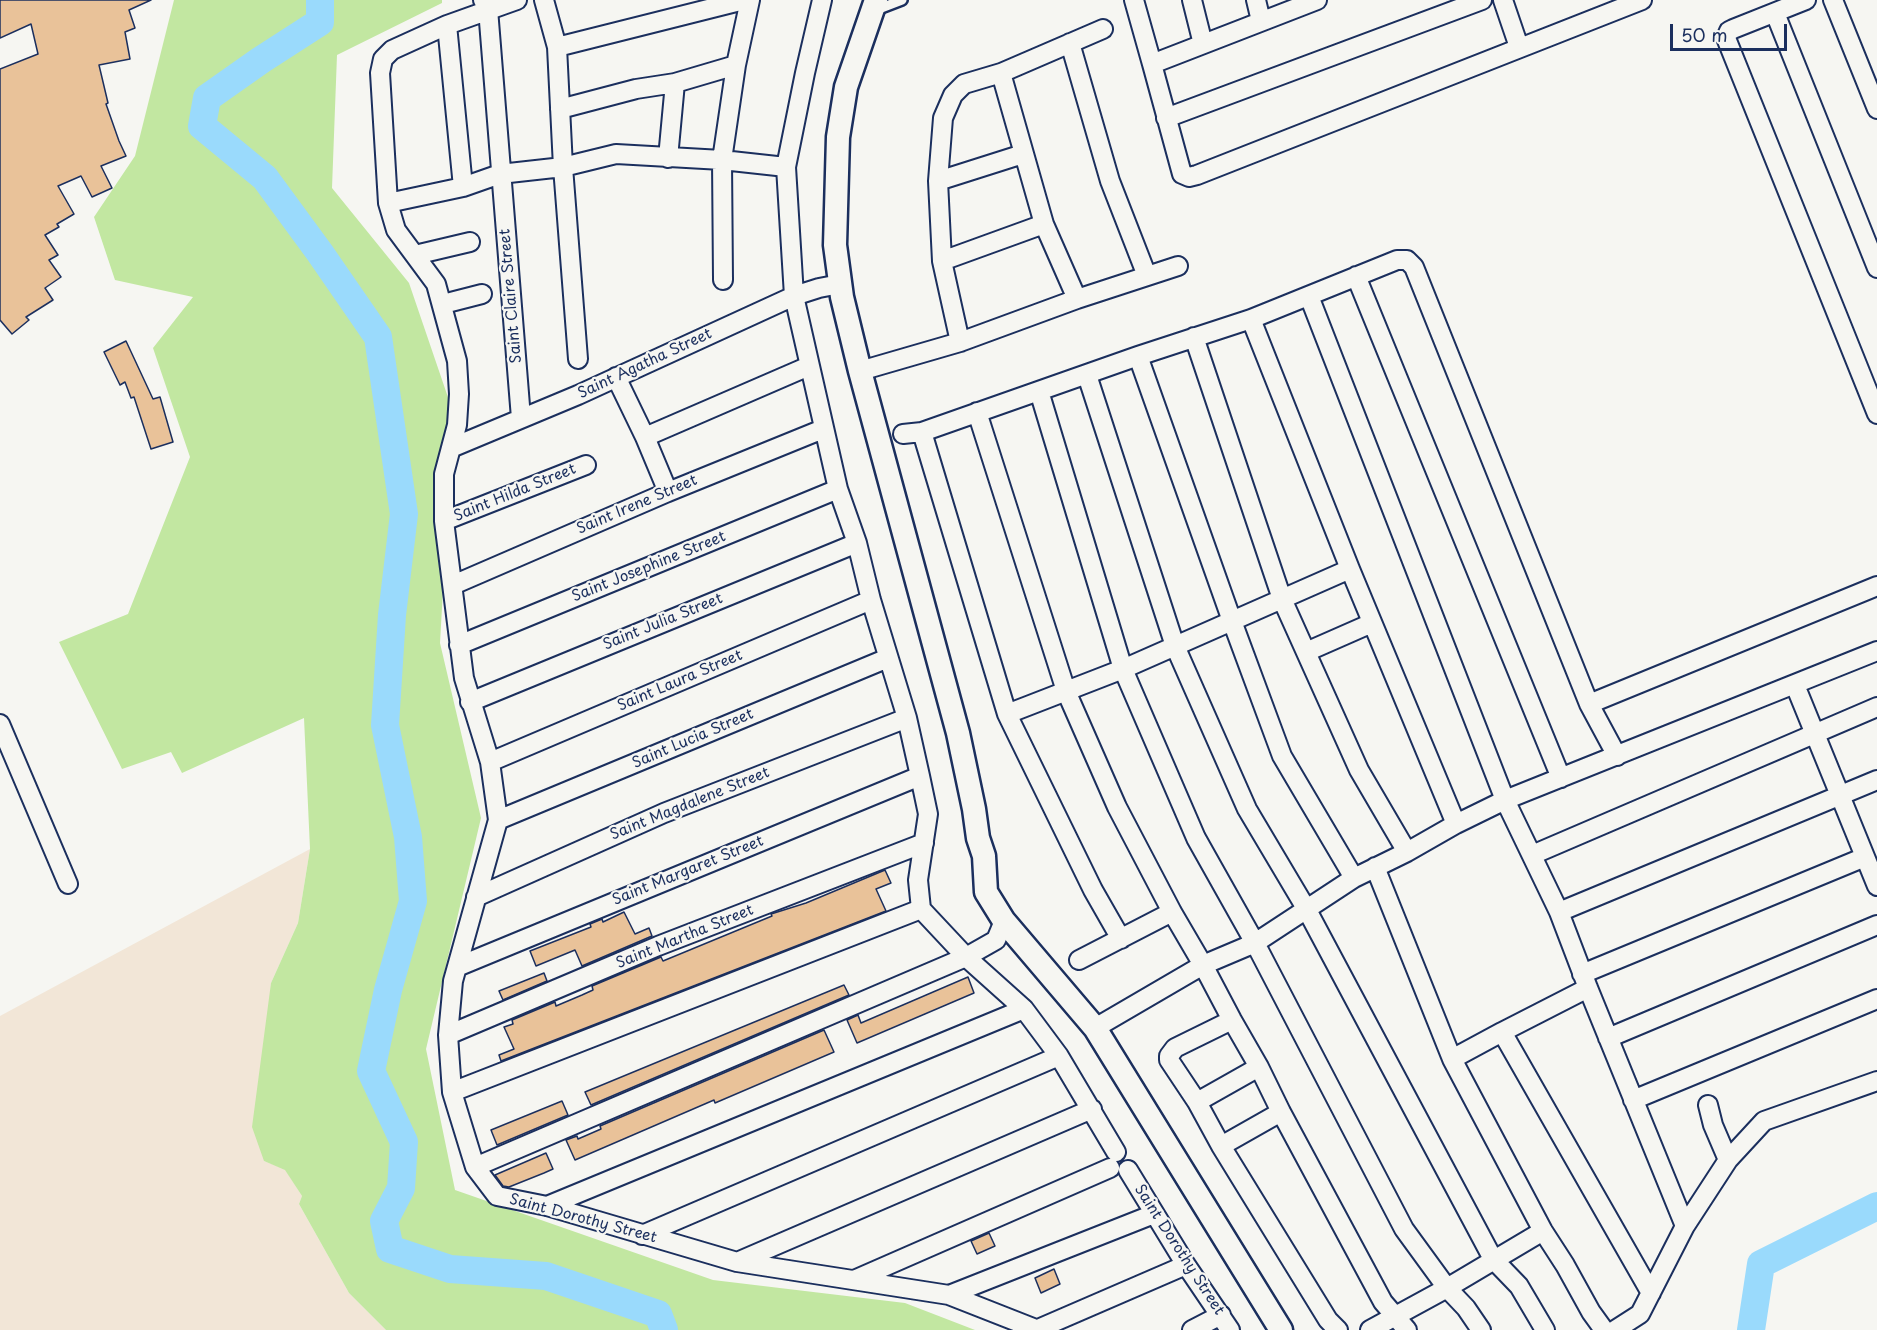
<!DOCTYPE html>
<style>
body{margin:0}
#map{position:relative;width:1877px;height:1330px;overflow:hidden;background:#f6f6f2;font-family:"Playpen Sans",sans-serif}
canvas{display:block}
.scale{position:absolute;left:1670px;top:24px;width:117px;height:27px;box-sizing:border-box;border:3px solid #1b2f5e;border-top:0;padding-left:8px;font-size:18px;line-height:21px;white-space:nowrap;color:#1b2f5e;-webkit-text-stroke:4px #f6f6f2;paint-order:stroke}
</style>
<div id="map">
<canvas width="1877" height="1330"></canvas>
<div class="scale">50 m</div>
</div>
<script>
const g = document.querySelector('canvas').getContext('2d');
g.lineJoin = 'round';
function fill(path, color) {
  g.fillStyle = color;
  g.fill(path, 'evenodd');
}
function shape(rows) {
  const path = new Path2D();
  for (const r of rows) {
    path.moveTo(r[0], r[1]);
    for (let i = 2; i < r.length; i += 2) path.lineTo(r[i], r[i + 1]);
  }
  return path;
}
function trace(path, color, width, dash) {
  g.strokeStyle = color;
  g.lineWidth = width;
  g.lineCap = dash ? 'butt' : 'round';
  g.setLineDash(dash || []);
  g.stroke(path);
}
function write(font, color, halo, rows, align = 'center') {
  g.font = font + ' "Playpen Sans",sans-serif';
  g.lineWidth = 4.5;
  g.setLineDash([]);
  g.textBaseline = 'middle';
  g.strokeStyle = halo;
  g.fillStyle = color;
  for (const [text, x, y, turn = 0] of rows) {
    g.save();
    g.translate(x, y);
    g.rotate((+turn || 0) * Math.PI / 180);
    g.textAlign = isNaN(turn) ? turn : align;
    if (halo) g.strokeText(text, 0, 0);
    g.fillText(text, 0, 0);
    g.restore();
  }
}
const built = shape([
 [310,849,298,923,271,983,264,1161,285,1169,302,1196,299,1204,349,1293,386,1330,0,1330,0,1016]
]);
const green = shape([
 [174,0,442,0,442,3,337,55,332,188,409,283,453,412,440,643,481,818,426,1049,455,1190,713,1280,905,1303,975,1330,386,1330,349,1293,299,1204,302,1196,285,1170,264,1161,252,1127,271,983,298,923,310,849,304,718,182,773,171,752,122,769,59,642,128,614,190,457,153,348,193,297,115,280,94,217,135,156]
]);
const river = shape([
 [320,0,320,22,261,60,207,98,202,126,265,178,320,253,378,337,404,514,392,615,385,725,408,837,413,901,388,990,371,1071,404,1142,401,1188,384,1221,390,1249,450,1269,546,1276,658,1314,664,1330],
 [1751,1330,1761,1264,1877,1206]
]);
const building = shape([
 [0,0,151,0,129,10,135,28,125,32,130,59,99,65,108,103,106,104,119,141,126,156,101,166,112,188,92,197,81,176,58,186,74,214,57,224,59,227,45,235,58,255,49,260,61,277,45,288,53,300,26,317,29,320,12,334,0,320,0,69,38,54,31,24,0,38,0,0],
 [126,341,153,399,160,397,173,442,151,449,134,397,131,398,125,382,120,385,104,352,126,341],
 [885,870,891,883,876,889,886,911,501,1061,499,1055,514,1049,504,1027,513,1024,512,1020,555,1002,556,1006,582,995,593,990,592,986,661,957,663,961,772,916,771,914,806,903,885,870],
 [624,912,635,934,649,928,652,936,582,966,575,950,536,966,530,951,591,927,590,924,602,919,603,922,624,912],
 [544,973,547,981,503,1000,499,991,544,973],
 [968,977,974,993,857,1043,847,1020,858,1015,861,1023,968,977],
 [844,985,849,995,591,1105,585,1092,844,985],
 [824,1030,834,1052,715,1103,714,1100,575,1160,566,1140,577,1136,578,1139,601,1129,600,1126,824,1030],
 [562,1101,568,1115,497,1145,491,1130,562,1101],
 [546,1153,553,1169,544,1173,509,1187,503,1186,495,1175,546,1153],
 [989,1233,995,1246,977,1254,971,1241,989,1233],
 [1054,1269,1060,1284,1041,1293,1035,1278,1054,1269]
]);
const service = shape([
 [876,10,902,0]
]);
const minor = shape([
 [483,0,488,9,521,418],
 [517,0,447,25,392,50,383,59,380,73,388,203,396,230,436,284,457,361,459,394,457,425,444,474,444,521,464,678,490,762,498,820,453,981,448,1035,452,1092,475,1167,497,1196,547,1206,737,1262,949,1295,1038,1330],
 [544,0,557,47,563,167,578,359],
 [822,0,805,73,786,167,794,296,838,489,857,543,871,600,907,718,920,776,928,814,918,880,921,909,966,957,1024,1009,1059,1056,1116,1152],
 [1134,0,1152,64],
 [1192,0,1203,44],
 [1256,0,1261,21],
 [1317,0,1152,64,1182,174,1189,177,1197,175,1642,0],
 [1503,0,1519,47],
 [1806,0,1733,29,1729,31,1726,38,1877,414],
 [1833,0,1877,109],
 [1775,13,1877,268],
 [447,25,463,187],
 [1070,43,1110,181,1147,276],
 [557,47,744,0],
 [1001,73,1044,224,1077,299],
 [560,109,636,89,675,83,736,65],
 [1166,118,1482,0],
 [668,158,675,83],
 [938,181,1023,154],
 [388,203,463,187,500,174,563,167,616,154,722,160,786,167],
 [415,255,470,242],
 [942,261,1044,224],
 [1356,276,1561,778],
 [723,280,722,160,736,65,750,0],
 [1309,296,1505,800,1559,912,1588,988,1685,1226],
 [443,304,482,294],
 [1251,319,1350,569,1456,824],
 [1194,337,1282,599,1359,770,1407,852],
 [960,342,942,261,938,181,943,118,953,95,964,84,1001,73,1103,29],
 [1138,356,1232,621,1282,756,1354,878],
 [860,371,960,342,1077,299,1178,266],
 [1087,375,1175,646,1247,809,1307,910,1493,1259,1519,1286,1545,1330],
 [616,377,645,437,668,492],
 [1039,391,1123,669,1196,838,1255,943,1404,1229,1447,1288,1466,1308,1481,1330],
 [977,412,1066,691,1117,807,1172,912,1203,965,1232,1020,1259,1067,1281,1112,1383,1302,1407,1330],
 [922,432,1007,714,1093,890,1121,939],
 [903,434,922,432,1138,356,1251,319,1397,260,1407,260,1414,267,1589,704,1617,756],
 [645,437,809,366],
 [451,448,578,395,794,296,819,288,840,284],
 [444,521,586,465],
 [453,585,668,492,823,429],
 [459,645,838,489],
 [1306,652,1372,623],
 [1795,685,1877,886],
 [470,702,857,543],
 [1589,704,1877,586],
 [1007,714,1123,669,1350,569],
 [0,724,68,884],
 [490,762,871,600],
 [498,820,888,658],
 [1532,855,1877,707],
 [1375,867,1452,1059,1543,1231,1565,1265,1591,1312,1604,1330],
 [476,897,664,813,907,718],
 [1559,912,1877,780],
 [1079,960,1172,912],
 [457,967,920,776],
 [1582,974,1865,857],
 [1232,1020,1175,1048,1169,1056,1169,1060,1197,1102,1221,1146,1328,1320,1338,1330],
 [1095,1028,1203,965,1255,943,1354,878,1407,852,1456,824,1505,800,1877,651],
 [1502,1032,1651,1293],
 [448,1035,658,946,924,843],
 [1608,1038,1877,925],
 [1452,1059,1502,1032,1588,988],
 [452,1092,921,909],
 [1633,1100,1877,999],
 [1197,1102,1259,1067],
 [1708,1105,1713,1125,1728,1160],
 [1221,1146,1281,1112],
 [475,1167,966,957,996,940,1004,921],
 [1128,1170,1186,1265,1230,1330],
 [547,1206,1024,1009],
 [642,1235,1059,1056],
 [737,1262,1092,1109],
 [854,1280,1110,1168],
 [949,1295,1154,1214],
 [1038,1329,1186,1265],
 [1192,1330,1221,1315],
 [1370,1330,1447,1288,1543,1231],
 [1615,1330,1640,1314,1685,1226,1728,1160,1764,1121,1877,1081]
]);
const tertiary = shape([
 [876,0,846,87,838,137,835,245,842,297,860,371,958,733,974,809,978,838,984,856,986,892,1004,921,1095,1028,1281,1330]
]);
const streetNames = [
 ["Saint Claire Street",511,296,-95],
 ["Saint Agatha Street",645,364,-25],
 ["Saint Hilda Street",515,493,-22],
 ["Saint Irene Street",637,505,-23],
 ["Saint Josephine Street",649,567,-22],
 ["Saint Julia Street",663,622,-22],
 ["Saint Laura Street",680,681,-23],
 ["Saint Lucia Street",693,739,-23],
 ["Saint Magdalene Street",690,804,-22],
 ["Saint Margaret Street",688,871,-22],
 ["Saint Martha Street",685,937,-22],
 ["Saint Dorothy Street",583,1219,15],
 ["Saint Dorothy Street",1179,1250,57]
];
fill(built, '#f2e6d7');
fill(green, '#c2e7a1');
trace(river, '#9adafc', 28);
fill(building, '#e9c299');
trace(building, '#1b2f5e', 1.5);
trace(service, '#1b2f5e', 14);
trace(minor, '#1b2f5e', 22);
trace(tertiary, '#1b2f5e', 27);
trace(service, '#f6f6f2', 9);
trace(minor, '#f6f6f2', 18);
trace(tertiary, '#f6f6f2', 22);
write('15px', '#1b2f5e', '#f6f6f2', streetNames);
</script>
